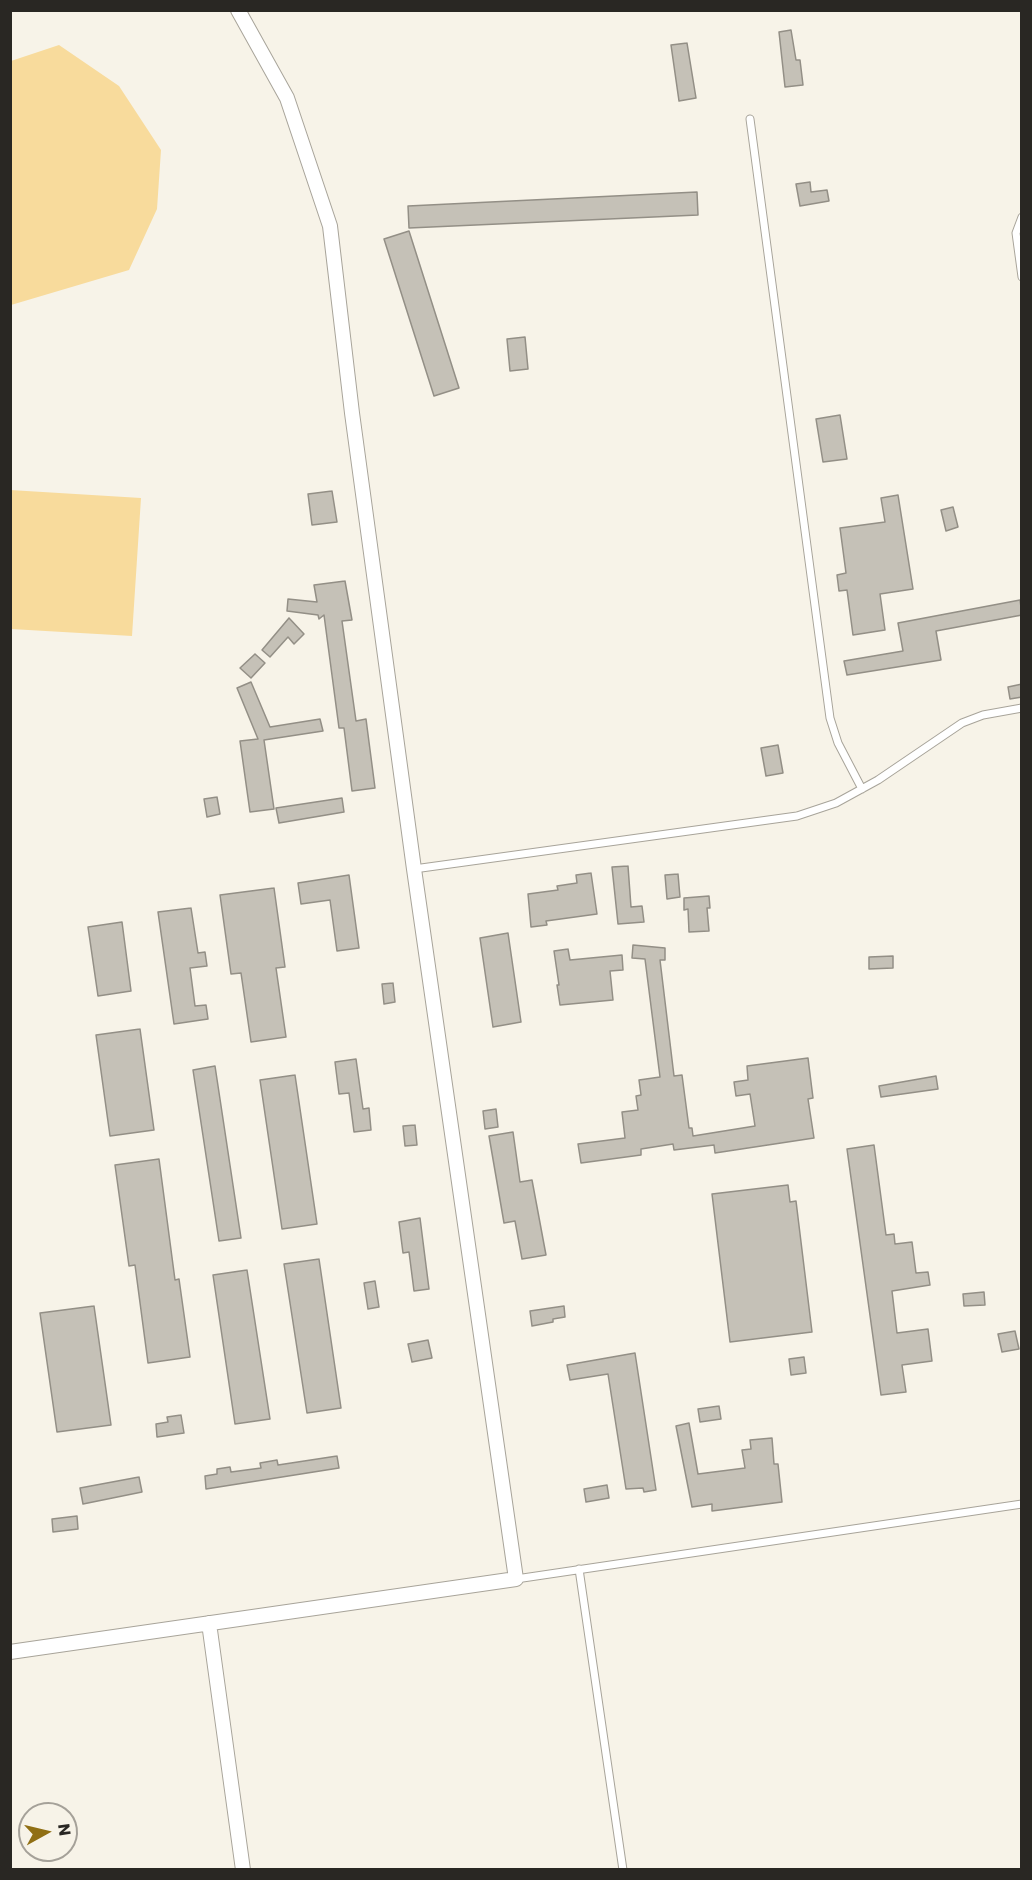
<!DOCTYPE html>
<style>
body{margin:0}
#map{position:relative;width:1032px;height:1880px;overflow:hidden;background:#f7f3e8;font-family:Poppins,sans-serif}
canvas{display:block}
.frame{position:absolute;inset:0;border:12px solid #292723;pointer-events:none}
.north{position:absolute;left:18px;top:1802px;width:60px;height:60px;box-sizing:border-box;background:#f7f3e8;border:2px solid #a5a199;border-radius:50%;rotate:82deg;font-size:16px;font-weight:700;line-height:24px;text-align:center;color:#292723}
.north::after{content:'';display:block;margin:auto;width:21px;height:27px;background:#906f14;clip-path:polygon(50% 0,100% 100%,50% 72%,0 100%)}
</style>
<div id="map">
<canvas width="1032" height="1880"></canvas>
<div class="frame"></div>
<div class="north">N</div>
</div>
<script>
const g = document.querySelector('canvas').getContext('2d');
g.lineJoin = 'round';
function fill(path, color) {
  g.fillStyle = color;
  g.fill(path, 'evenodd');
}
function shape(rows) {
  const path = new Path2D();
  for (const r of rows) {
    path.moveTo(r[0], r[1]);
    for (let i = 2; i < r.length; i += 2) path.lineTo(r[i], r[i + 1]);
  }
  return path;
}
function trace(path, color, width, dash) {
  g.strokeStyle = color;
  g.lineWidth = width;
  g.lineCap = dash ? 'butt' : 'round';
  g.setLineDash(dash || []);
  g.stroke(path);
}
const green = shape([
 [59,45,119,86,161,150,157,209,129,270,11,305,11,61],
 [10,490,141,498,132,636,11,629]
]);
const building = shape([
 [791,30,796,60,800,60,803,85,785,87,779,32,791,30],
 [687,43,696,98,679,101,671,45,687,43],
 [810,182,811,192,827,190,829,201,800,206,796,184,810,182],
 [697,192,698,215,409,228,408,206,697,192],
 [409,231,459,388,434,396,384,239,409,231],
 [525,337,528,369,510,371,507,339,525,337],
 [840,415,847,459,823,462,816,419,840,415],
 [332,491,337,522,312,525,308,494,332,491],
 [898,495,913,589,880,594,885,630,853,635,847,590,839,591,837,575,846,573,840,528,885,522,881,498,898,495],
 [953,507,958,527,946,531,941,510,953,507],
 [345,581,352,620,342,621,356,721,366,719,375,788,352,791,344,728,339,728,324,615,319,619,318,615,287,611,288,599,317,602,314,585,345,581],
 [1020,600,1022,615,936,631,941,660,847,675,844,661,903,651,898,623,1020,600],
 [289,618,304,634,294,644,288,637,270,657,262,650,289,618],
 [255,654,265,663,251,678,240,668,255,654],
 [251,682,270,727,320,719,323,731,264,740,274,809,250,812,240,741,258,739,237,688,251,682],
 [1022,684,1022,697,1010,699,1008,687,1022,684],
 [778,745,783,773,766,776,761,748,778,745],
 [217,797,220,814,207,817,204,799,217,797],
 [342,798,344,812,279,823,276,808,342,798],
 [628,866,631,907,642,906,644,922,618,924,612,867,628,866],
 [591,873,597,914,546,921,547,925,531,927,528,894,558,890,557,886,577,883,576,875,591,873],
 [678,874,680,897,667,899,665,875,678,874],
 [349,875,359,948,337,951,330,900,301,904,298,883,349,875],
 [274,888,285,967,276,968,286,1037,251,1042,241,973,231,974,220,895,274,888],
 [709,896,710,908,707,908,709,931,689,932,688,909,684,910,684,898,709,896],
 [191,908,198,953,205,952,207,966,190,968,195,1006,206,1005,208,1019,174,1024,158,912,191,908],
 [122,922,131,991,98,996,88,927,122,922],
 [508,933,521,1022,493,1027,480,938,508,933],
 [633,945,665,948,665,960,660,960,674,1076,682,1075,689,1128,692,1128,693,1136,755,1126,750,1094,736,1096,734,1082,748,1080,747,1066,808,1058,813,1098,808,1099,814,1138,715,1153,714,1145,674,1150,673,1144,641,1149,641,1155,581,1163,578,1144,625,1138,622,1112,638,1110,636,1096,641,1095,639,1080,660,1077,645,959,632,958,633,945],
 [568,949,570,960,622,955,623,970,610,971,613,1000,560,1005,557,985,559,985,554,951,568,949],
 [893,956,893,968,869,969,869,957,893,956],
 [393,983,395,1002,384,1004,382,984,393,983],
 [140,1029,154,1130,110,1136,96,1035,140,1029],
 [356,1059,363,1109,369,1108,371,1130,354,1132,349,1093,339,1094,335,1062,356,1059],
 [215,1066,241,1238,219,1241,193,1070,215,1066],
 [295,1075,317,1224,282,1229,260,1080,295,1075],
 [936,1076,938,1089,881,1097,879,1086,936,1076],
 [496,1109,498,1127,485,1129,483,1111,496,1109],
 [415,1125,417,1145,405,1146,403,1126,415,1125],
 [513,1132,520,1182,532,1180,546,1255,522,1259,515,1221,504,1223,489,1136,513,1132],
 [874,1145,886,1235,894,1234,895,1244,912,1242,916,1273,928,1272,930,1285,892,1291,897,1333,928,1329,932,1361,902,1365,906,1392,881,1395,847,1149,874,1145],
 [159,1159,175,1280,179,1279,190,1357,148,1363,135,1265,129,1266,115,1165,159,1159],
 [788,1185,790,1202,796,1201,812,1332,730,1342,712,1194,788,1185],
 [420,1218,429,1289,414,1291,409,1252,403,1253,399,1222,420,1218],
 [319,1259,341,1408,307,1413,284,1264,319,1259],
 [247,1270,270,1419,235,1424,213,1275,247,1270],
 [375,1281,379,1307,368,1309,364,1283,375,1281],
 [984,1292,985,1305,964,1306,963,1294,984,1292],
 [94,1306,111,1425,57,1432,40,1313,94,1306],
 [564,1306,565,1317,553,1319,553,1322,532,1326,530,1311,564,1306],
 [1015,1331,1019,1349,1002,1352,998,1334,1015,1331],
 [428,1340,432,1358,412,1362,408,1344,428,1340],
 [635,1353,656,1490,644,1492,643,1488,626,1489,608,1374,570,1380,567,1365,635,1353],
 [804,1357,806,1373,791,1375,789,1359,804,1357],
 [719,1406,721,1419,700,1422,698,1409,719,1406],
 [181,1415,184,1433,157,1437,156,1424,168,1422,167,1417,181,1415],
 [689,1423,698,1474,745,1468,742,1450,751,1449,750,1440,772,1438,774,1464,778,1464,782,1502,712,1511,712,1504,692,1507,676,1426,689,1423],
 [337,1456,339,1468,206,1489,205,1476,217,1474,217,1469,230,1467,231,1472,261,1468,260,1463,277,1460,278,1465,337,1456],
 [139,1477,142,1492,83,1504,80,1488,139,1477],
 [607,1485,609,1498,586,1502,584,1489,607,1485],
 [77,1516,78,1529,53,1532,52,1519,77,1516]
]);
const lane = shape([
 [750,119,830,718,838,743,862,789],
 [1022,217,1016,233,1022,277],
 [414,869,797,816,836,803,878,780,962,723,983,715,1022,708],
 [579,1569,623,1870],
 [516,1579,1022,1504]
]);
const street = shape([
 [209,1623,243,1870],
 [10,1652,516,1579,414,869,352,413,330,226,287,98,238,10]
]);
fill(green, '#f8db9c');
fill(building, '#c5c1b7');
trace(building, '#938f86', 1.5);
trace(lane, '#a8a49a', 9);
trace(street, '#a8a49a', 16);
trace(lane, '#fff', 7);
trace(street, '#fff', 14);
</script>
